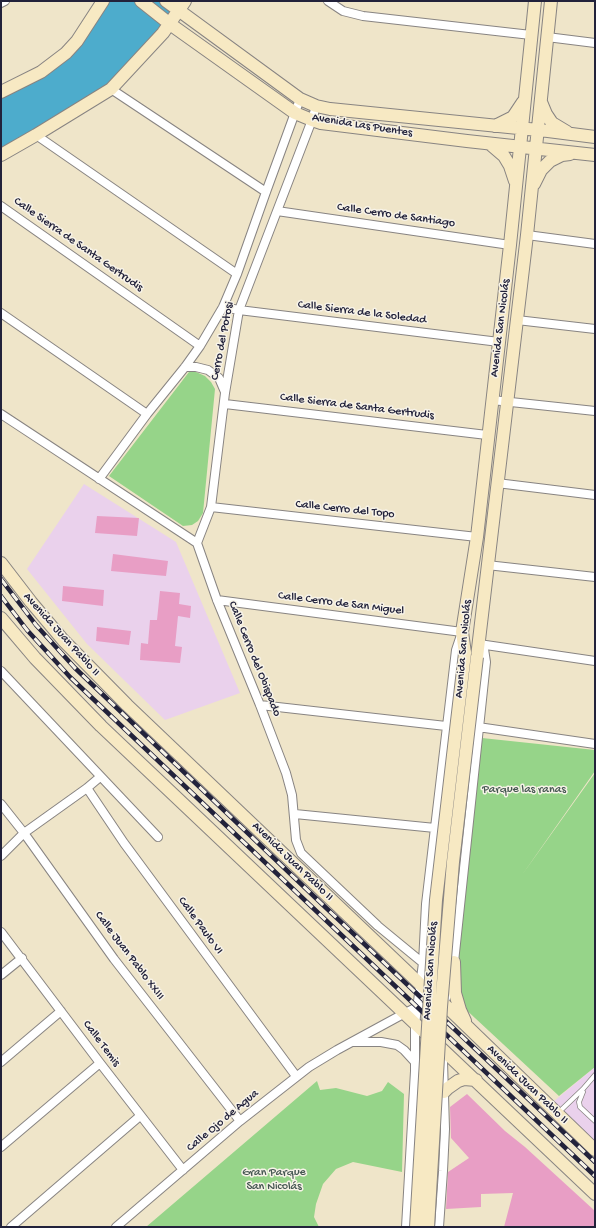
<!DOCTYPE html>
<meta charset="utf-8">
<style>
body{margin:0}
#map{position:relative;width:596px;height:1228px;overflow:hidden;background:#efe5c9;font-family:"Gochi Hand",sans-serif}
canvas{display:block}
.frame{position:absolute;inset:0;border:2px solid #22223b;pointer-events:none}
</style>
<div id="map">
<canvas width="596" height="1228"></canvas>
<div class="frame"></div>
</div>
<script>
const g = document.querySelector('canvas').getContext('2d');
g.lineJoin = 'round';
function fill(path, color) {
  g.fillStyle = color;
  g.fill(path, 'evenodd');
}
function shape(rows) {
  const path = new Path2D();
  for (const r of rows) {
    path.moveTo(r[0], r[1]);
    for (let i = 2; i < r.length; i += 2) path.lineTo(r[i], r[i + 1]);
  }
  return path;
}
function trace(path, color, width, dash) {
  g.strokeStyle = color;
  g.lineWidth = width;
  g.lineCap = dash ? 'butt' : 'round';
  g.setLineDash(dash || []);
  g.stroke(path);
}
function write(font, color, halo, rows, align = 'center') {
  g.font = font + ' "Gochi Hand",sans-serif';
  g.lineWidth = 3;
  g.setLineDash([]);
  g.textBaseline = 'middle';
  g.strokeStyle = halo;
  g.fillStyle = color;
  for (const [text, x, y, turn = 0] of rows) {
    g.save();
    g.translate(x, y);
    g.rotate((+turn || 0) * Math.PI / 180);
    g.textAlign = isNaN(turn) ? turn : align;
    if (halo) g.strokeText(text, 0, 0);
    g.fillText(text, 0, 0);
    g.restore();
  }
}
const built = shape([
 [84,484,176,542,240,693,165,720,87,644,27,569],
 [595,1067,595,1142,553,1102]
]);
const green = shape([
 [189,372,196,372,205,376,211,382,215,389,203,513,198,521,192,525,183,526,109,476],
 [482,738,595,750,595,771,522,875,595,773,595,1067,559,1096,461,1005,451,974,460,934],
 [317,1081,320,1090,336,1088,367,1096,382,1091,388,1082,404,1094,402,1172,353,1162,336,1169,323,1184,316,1204,314,1217,319,1227,146,1227]
]);
const water = shape([
 [103,1,185,1,111,89,1,155,1,92,52,65]
]);
const building = shape([
 [97,516,139,518,137,536,95,533],
 [113,554,168,561,166,576,111,571],
 [63,586,104,590,103,606,62,601],
 [160,591,180,593,179,604,191,606,190,618,178,616,175,646,182,647,180,663,140,660,141,643,148,644,150,620,157,620],
 [97,627,131,631,129,645,96,641],
 [467,1094,505,1131,525,1147,595,1211,595,1227,504,1227,513,1193,481,1194,481,1207,446,1209,448,1172,469,1158,451,1138,450,1107]
]);
const lane = shape([
 [583,1092,579,1102,580,1107,595,1121],
 [559,1112,583,1089,595,1075]
]);
const street = shape([
 [328,1,343,11,363,16,531,35],
 [1,3,5,1],
 [547,37,595,43],
 [111,89,266,192],
 [36,135,237,274],
 [1,206,200,346],
 [277,211,510,245],
 [527,235,595,244],
 [223,307,239,310,499,342],
 [1,313,147,414],
 [517,320,595,329],
 [185,367,196,367,208,370,219,378,225,392],
 [492,400,595,411],
 [225,404,487,435],
 [1,414,197,543,217,600,260,705,286,773,292,795,296,840,301,853,378,926,423,963,449,973],
 [99,479,147,414,185,367,200,346,223,307,237,274,266,192,300,99],
 [497,483,595,495],
 [211,507,477,537],
 [197,543,211,507,225,393,239,310,312,120,316,106],
 [487,565,595,577],
 [217,600,462,632,456,650,426,904,423,963,415,1024,415,1071,406,1227],
 [479,644,595,661],
 [1,671,158,837],
 [260,705,446,726],
 [478,727,595,744],
 [87,788,124,843,296,1076],
 [1,804,24,833,114,959,240,1121],
 [295,814,435,828],
 [1,856,24,833,87,788,100,777],
 [1,932,100,1063,183,1170],
 [1,975,22,958],
 [446,998,454,962,486,662,484,649,479,644],
 [353,1042,381,1042,397,1045,404,1050,415,1062],
 [1,1062,61,1011],
 [1,1147,100,1063],
 [11,1227,140,1116],
 [116,1227,240,1121,309,1067,337,1050,405,1013,417,1007,422,1007],
 [439,1227,443,1171,445,1129,443,1061]
]);
const secondary = shape([
 [141,1,170,24,295,113,312,120,321,123,467,141,595,155],
 [166,1,300,99,316,106,330,109,548,131,595,137],
 [1,92,41,72,66,53,77,41,103,1],
 [541,102,546,114,552,123,567,132],
 [495,126,513,117,523,102],
 [490,144,504,156,510,166,515,181],
 [1,155,36,135,111,89,163,33,185,1],
 [534,184,541,170,550,161,562,155,570,154],
 [1,563,31,602,63,640,127,705,420,984,445,1005,595,1150],
 [1,618,35,658,101,726,595,1194],
 [465,653,462,632,477,537,510,245,535,1],
 [477,657,527,235,551,1],
 [454,962,455,993,460,1010,465,1021],
 [444,1092,448,1088,458,1081,464,1079,476,1080]
]);
const rail = shape([
 [1,579,36,625,75,668,322,904,595,1162],
 [1,596,27,630,70,677,595,1176]
]);
const secondaryBridge = shape([
 [416,1227,429,1010,436,900,465,653],
 [428,1227,441,1007,453,862,477,657]
]);
const streetNames = [
 ["Avenida Las Puentes",362,126,9],
 ["Calle Cerro de Santiago",396,216,8],
 ["Calle Sierra de Santa Gertrudis",78,245,35],
 ["Calle Sierra de la Soledad",362,313,7],
 ["Avenida San Nicolás",501,328,-83],
 ["Cerro del Potosi",223,341,-79],
 ["Calle Sierra de Santa Gertrudis",357,407,7],
 ["Calle Cerro del Topo",345,510,6],
 ["Calle Cerro de San Miguel",341,604,7],
 ["Avenida Juan Pablo II",61,635,48],
 ["Avenida San Nicolás",464,649,-85],
 ["Calle Cerro del Obispado",254,659,68],
 ["Avenida Juan Pablo II",292,862,44],
 ["Calle Paulo VI",200,926,54],
 ["Calle Juan Pablo XXIII",129,956,53],
 ["Avenida San Nicolás",431,971,-86],
 ["Calle Temis",101,1044,53],
 ["Avenida Juan Pablo II",527,1085,44],
 ["Calle Ojo de Agua",223,1121,-40]
];
const parkNames = [
 ["Parque las ranas",524,790],
 ["Gran Parque",274,1173],
 ["San Nicolás",274,1187]
];
fill(built, '#ead1ec');
fill(green, '#96d489');
fill(water, '#4daccc');
fill(building, '#e89ec5');
trace(lane, '#888482', 5.5);
trace(street, '#888482', 10);
trace(secondary, '#888482', 14);
trace(lane, '#fff', 4);
trace(street, '#fff', 8);
trace(secondary, '#f7e9c3', 12);
trace(rail, '#22223b', 4.5);
trace(rail, '#f7f3e8', 3, [9]);
trace(secondaryBridge, '#888482', 14, []);
trace(secondaryBridge, '#f7e9c3', 12);
write('12px', '#22223b', '#f7f3e8', streetNames);
write('12px', '#455752', '#f7f3e8', parkNames);
</script>
